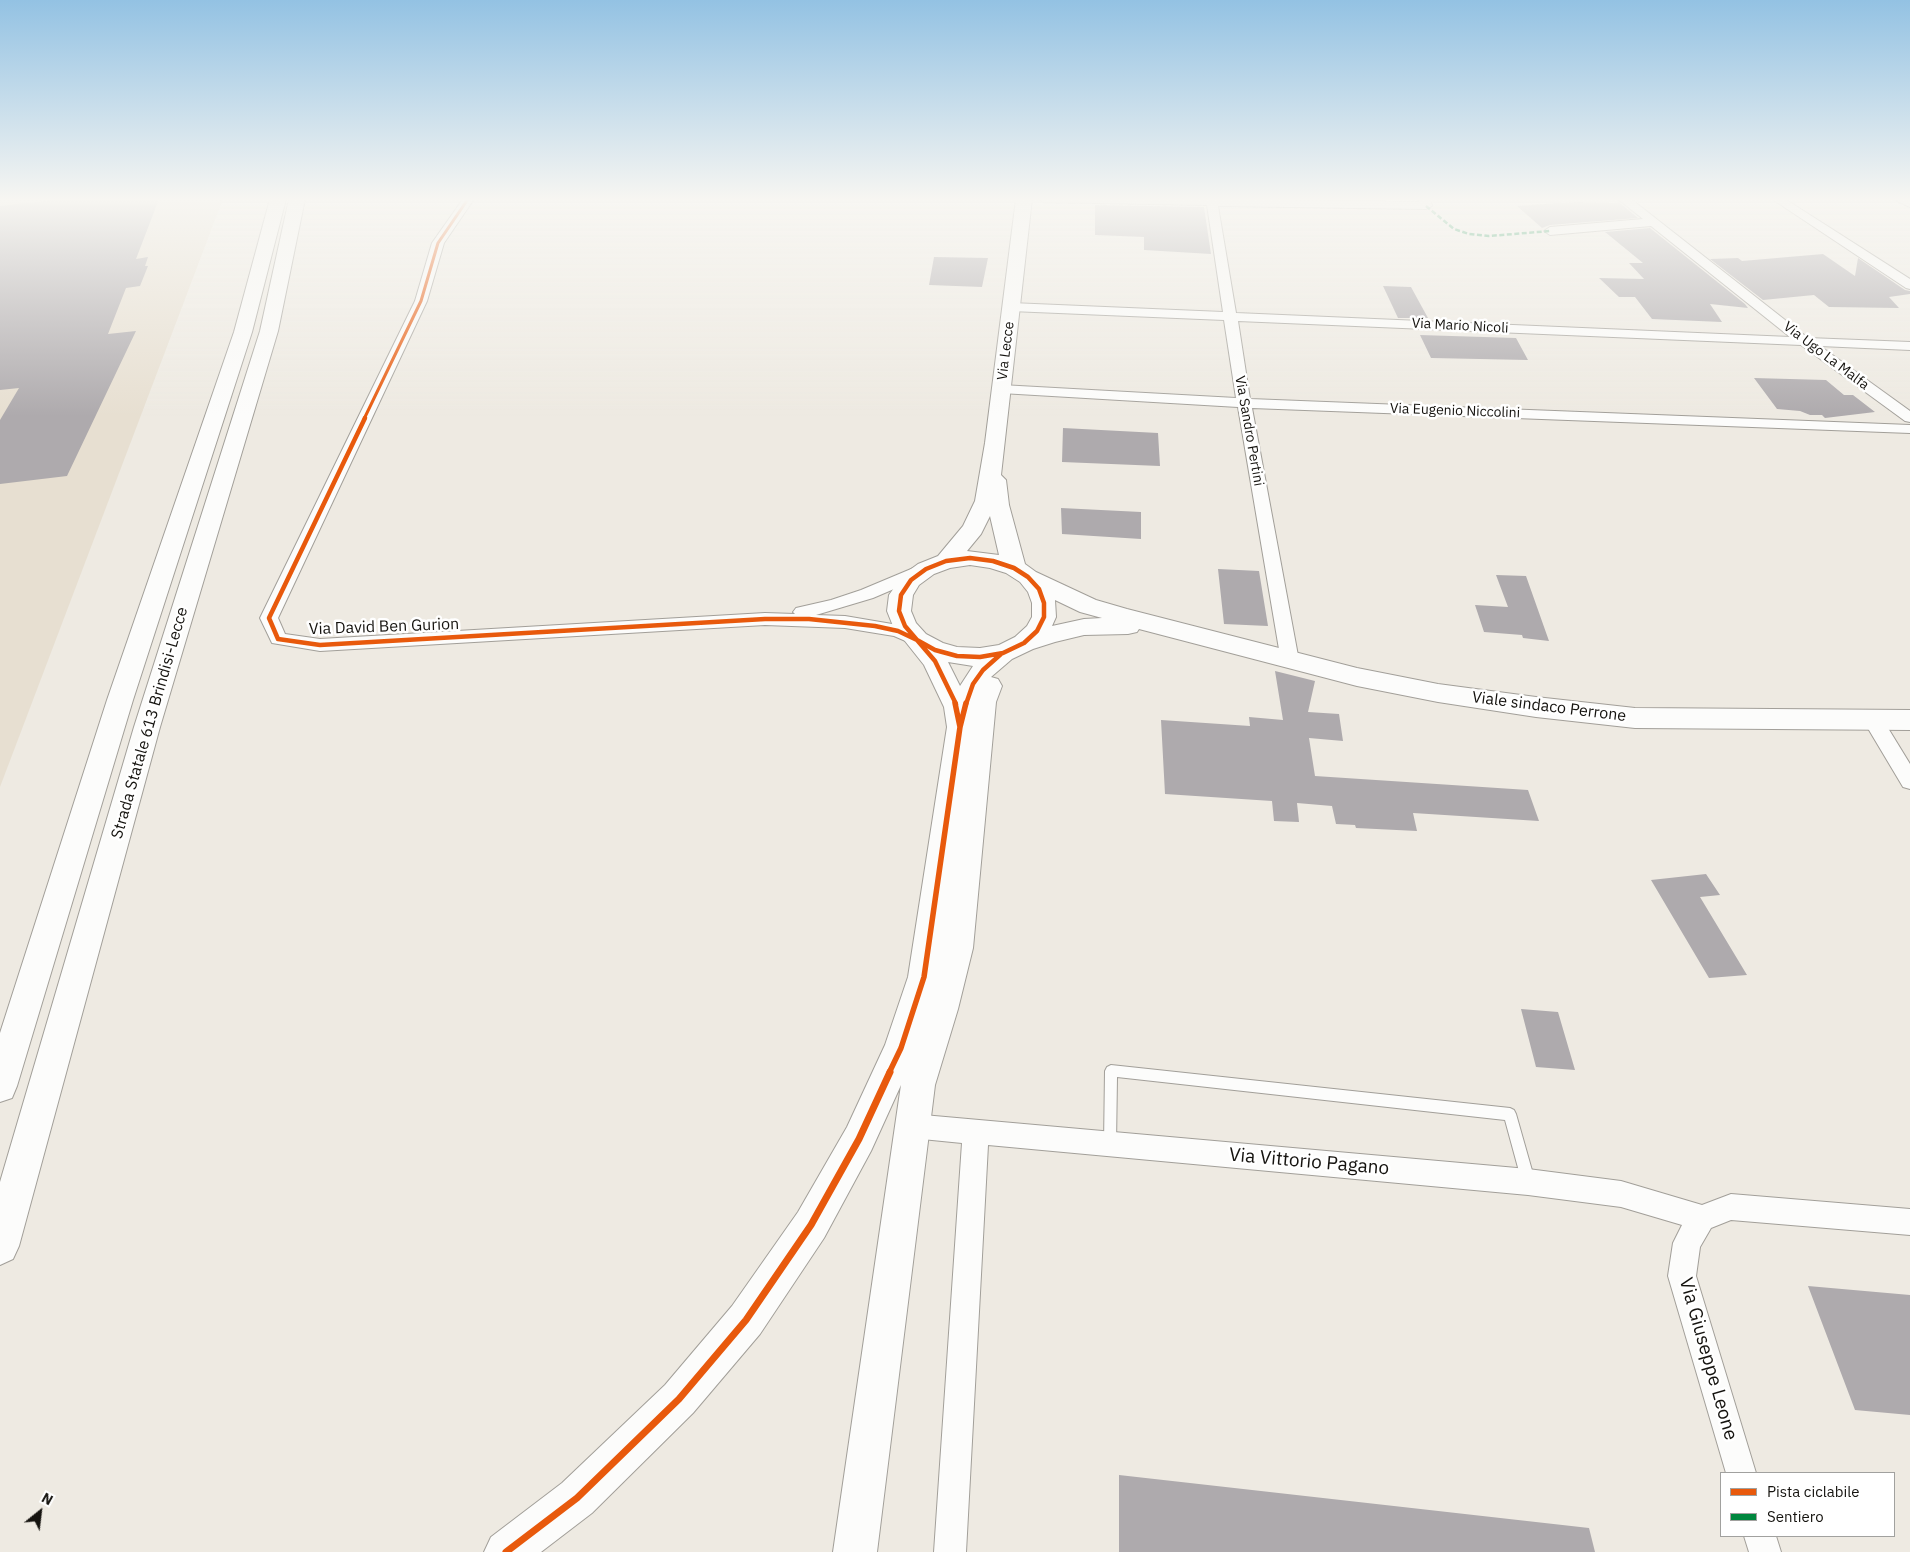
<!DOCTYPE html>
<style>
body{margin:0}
#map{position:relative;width:1910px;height:1552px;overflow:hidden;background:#eeeae2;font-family:"IBM Plex Sans",sans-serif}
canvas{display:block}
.legend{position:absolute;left:1720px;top:1472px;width:175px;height:65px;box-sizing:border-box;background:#fff;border:1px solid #a1a19f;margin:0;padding:6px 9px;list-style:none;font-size:15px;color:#15130f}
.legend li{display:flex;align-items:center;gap:10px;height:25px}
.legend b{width:25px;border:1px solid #a1a19f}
.north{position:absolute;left:15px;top:1487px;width:50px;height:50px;-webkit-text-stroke:4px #fff;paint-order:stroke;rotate:29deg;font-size:14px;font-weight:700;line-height:20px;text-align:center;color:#15130f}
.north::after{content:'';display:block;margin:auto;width:18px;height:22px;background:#15130f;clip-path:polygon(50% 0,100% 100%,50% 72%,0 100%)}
</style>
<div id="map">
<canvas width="1910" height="1552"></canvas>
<ul class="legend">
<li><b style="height:6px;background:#e8590c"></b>Pista ciclabile</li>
<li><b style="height:6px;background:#00873e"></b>Sentiero</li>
</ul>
<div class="north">N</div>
</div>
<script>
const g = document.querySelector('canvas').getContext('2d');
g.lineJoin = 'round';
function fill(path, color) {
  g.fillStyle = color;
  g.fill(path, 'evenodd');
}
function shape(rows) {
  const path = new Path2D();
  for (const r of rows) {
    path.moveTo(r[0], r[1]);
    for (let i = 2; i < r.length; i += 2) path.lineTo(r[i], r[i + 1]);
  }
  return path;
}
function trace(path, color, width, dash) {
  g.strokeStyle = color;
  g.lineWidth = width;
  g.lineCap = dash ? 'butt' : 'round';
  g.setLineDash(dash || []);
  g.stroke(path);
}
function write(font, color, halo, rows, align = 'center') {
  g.font = font + ' "IBM Plex Sans",sans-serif';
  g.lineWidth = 5;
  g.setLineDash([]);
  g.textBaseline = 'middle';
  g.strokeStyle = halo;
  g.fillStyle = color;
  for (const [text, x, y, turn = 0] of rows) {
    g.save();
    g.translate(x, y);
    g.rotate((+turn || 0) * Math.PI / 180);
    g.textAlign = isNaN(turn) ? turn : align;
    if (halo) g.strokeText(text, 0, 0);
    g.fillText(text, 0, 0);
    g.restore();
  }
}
const built = shape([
 [0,199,223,199,0,787]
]);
const building = shape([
 [62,199,159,199,136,259,148,257,145,266,148,266,140,286,126,288,108,334,136,331,67,476,0,484,0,420,19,388,0,390,0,206],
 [1576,202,1620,203,1638,218,1550,225,1542,228,1517,206],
 [1095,205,1204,207,1211,254,1144,250,1144,237,1095,235],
 [1650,228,1745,304,1748,308,1710,304,1722,322,1652,319,1635,297,1619,297,1599,278,1644,279,1629,263,1643,263,1605,232],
 [1823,254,1855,276,1858,258,1905,290,1910,291,1910,294,1889,297,1899,308,1829,307,1814,295,1763,300,1710,259,1738,258,1742,261],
 [934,257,988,258,982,287,929,285],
 [1383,286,1411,287,1428,318,1398,318],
 [1420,335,1516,338,1528,360,1431,358],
 [1754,378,1826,380,1844,395,1853,395,1875,412,1825,418,1822,415,1810,415,1800,411,1777,409],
 [1063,428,1158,433,1160,466,1062,462],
 [1061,508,1141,512,1141,539,1062,534],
 [1218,569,1259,571,1268,626,1224,624],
 [1496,575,1526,576,1549,641,1523,638,1522,635,1484,632,1475,605,1508,607],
 [1275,671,1315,681,1308,712,1339,714,1343,741,1309,738,1315,776,1528,790,1539,821,1413,813,1417,831,1356,828,1355,825,1336,824,1332,806,1297,803,1299,822,1274,821,1272,801,1165,794,1161,720,1250,726,1249,717,1283,720],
 [1706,874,1720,895,1700,897,1747,975,1709,978,1651,880],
 [1521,1009,1558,1012,1575,1070,1536,1067],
 [1808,1286,1910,1295,1910,1415,1855,1410],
 [1119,1475,1589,1528,1595,1552,1119,1552]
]);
const lane = shape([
 [1111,1065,1510,1108,1514,1110,1516,1114,1535,1181,1533,1186,1528,1188,1523,1186,1505,1120,1117,1077,1116,1144,1115,1148,1110,1150,1105,1148,1104,1144,1105,1071,1107,1067,1111,1065]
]);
const street = shape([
 [463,199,474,199,444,243,427,301,278,618,285,634,320,639,765,613,795,614,793,612,796,608,831,600,861,590,923,564,929,566,931,570,929,574,873,598,816,615,845,616,898,625,923,636,926,640,923,644,917,646,894,636,845,628,765,625,320,651,272,643,260,618,415,301,432,243,463,199],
 [1038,199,1216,199,1419,202,1419,199,1430,199,1432,206,1426,209,1218,206,1236,313,1790,337,1651,226,1550,235,1544,231,1550,227,1643,219,1618,199,1631,199,1808,338,1910,342,1910,350,1820,346,1910,411,1910,422,1905,421,1801,345,1238,321,1250,399,1910,425,1910,433,1252,408,1299,661,1296,666,1290,667,1284,666,1281,661,1238,407,1001,393,996,392,994,389,996,386,1001,385,1236,398,1224,320,1011,311,1005,307,1011,303,1223,312,1207,205,1044,202,1038,199],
 [1772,199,1785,199,1910,279,1910,289,1906,288,1772,199],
 [1895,199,1910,199,1910,207,1897,201,1895,199],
 [1873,713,1880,715,1910,764,1910,789,1903,787,1863,720,1866,715,1873,713],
 [912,1114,1528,1169,1621,1181,1702,1205,1731,1194,1910,1209,1910,1235,1731,1220,1711,1228,1700,1247,1696,1276,1756,1473,1726,1473,1668,1276,1673,1243,1682,1225,1621,1207,1528,1195,988,1145,966,1552,934,1552,962,1143,912,1138,903,1135,899,1126,903,1117,912,1114],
 [1744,1536,1776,1536,1781,1552,1749,1552,1744,1536]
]);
const secondary = shape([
 [1016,199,1032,199,1001,475,1006,480,1009,505,1025,564,1036,572,1096,600,1127,609,1357,668,1438,684,1536,697,1635,708,1910,710,1910,730,1635,728,1536,717,1438,702,1357,686,1139,629,1137,632,1128,634,1084,635,1055,642,1033,649,1012,659,991,677,998,679,1002,686,996,702,973,948,958,1009,935,1085,877,1552,833,1552,901,1085,871,1151,824,1238,760,1334,693,1413,592,1513,541,1552,484,1552,491,1537,562,1483,665,1385,732,1306,798,1212,847,1127,885,1045,908,977,947,727,944,707,924,665,893,626,887,611,889,595,903,575,918,564,938,556,963,526,975,501,985,443,1016,199],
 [990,516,999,555,967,551,981,534,990,516],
 [970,565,990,568,1006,573,1020,582,1028,592,1032,603,1032,617,1027,626,1015,637,999,645,980,648,957,647,943,643,926,634,916,623,911,611,913,595,919,585,934,574,950,568,970,565],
 [1055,600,1080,612,1102,618,1084,619,1052,626,1056,617,1055,600],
 [948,662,973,666,960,686,948,662]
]);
const highway = shape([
 [270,199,286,199,252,332,133,700,17,1086,12,1098,0,1102,0,1033,107,700,234,332,270,199],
 [289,199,305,199,278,331,160,727,19,1246,13,1259,0,1265,0,1182,134,727,260,331,289,199]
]);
const quiet = shape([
 [1426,206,1454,229,1469,234,1489,236,1550,231]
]);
const cyclewayFar3 = shape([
 [364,419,421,301,438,243,468,199]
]);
const cyclewayFar2 = shape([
 [365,418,269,618,278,639,320,645,765,619,809,619,875,626,898,631,917,640],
 [970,558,993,561,1014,568,1028,577,1039,589,1044,603,1044,617,1037,631,1024,643,1003,653,980,657,957,656,935,650,917,640,905,626,899,611,901,595,911,580,926,569,946,561,970,558],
 [917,640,935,661,956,704],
 [966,704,973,684,983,670,1001,654]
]);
const cyclewayFar1 = shape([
 [955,703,960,727],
 [889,1073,901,1048,924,977,960,727,966,703]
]);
const cycleway = shape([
 [506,1552,577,1498,679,1399,746,1320,811,1225,859,1139,890,1072]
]);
const farStreetnames = [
 ["Via Mario Nicoli",1460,326,3],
 ["Via Lecce",1006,351,-83],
 ["Via Ugo La Malfa",1826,356,37],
 ["Via Eugenio Niccolini",1455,411,2],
 ["Via Sandro Pertini",1249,431,80]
];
const streetNames = [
 ["Via David Ben Gurion",384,627,-2],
 ["Viale sindaco Perrone",1549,707,7],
 ["Strada Statale 613 Brindisi-Lecce",150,723,-74]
];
const nearStreetnames = [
 ["Via Vittorio Pagano",1309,1162,5],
 ["Via Giuseppe Leone",1708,1359,74]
];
fill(built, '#e7dfd1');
fill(building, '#aeaaad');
trace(lane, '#a29f99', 2);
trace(street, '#a29f99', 2);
trace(secondary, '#a29f99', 2);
trace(highway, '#a29f99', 2);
fill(lane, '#fcfcfb');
fill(street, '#fcfcfb');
fill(secondary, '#fcfcfb');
fill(highway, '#fcfcfb');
trace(quiet, '#00873e', 2.5, [5, 2.5]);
trace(cyclewayFar3, '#e8590c', 3);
trace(cyclewayFar2, '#e8590c', 4.5);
trace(cyclewayFar1, '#e8590c', 5.5);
trace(cycleway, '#e8590c', 7);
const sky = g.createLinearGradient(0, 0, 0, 416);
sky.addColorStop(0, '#93c2e3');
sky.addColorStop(0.48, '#f7f6f2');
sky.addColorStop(1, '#f7f6f200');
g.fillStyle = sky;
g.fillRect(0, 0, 1910, 416);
write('14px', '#15130f', '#fff', farStreetnames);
write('16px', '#15130f', '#fff', streetNames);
write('19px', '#15130f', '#fff', nearStreetnames);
</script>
